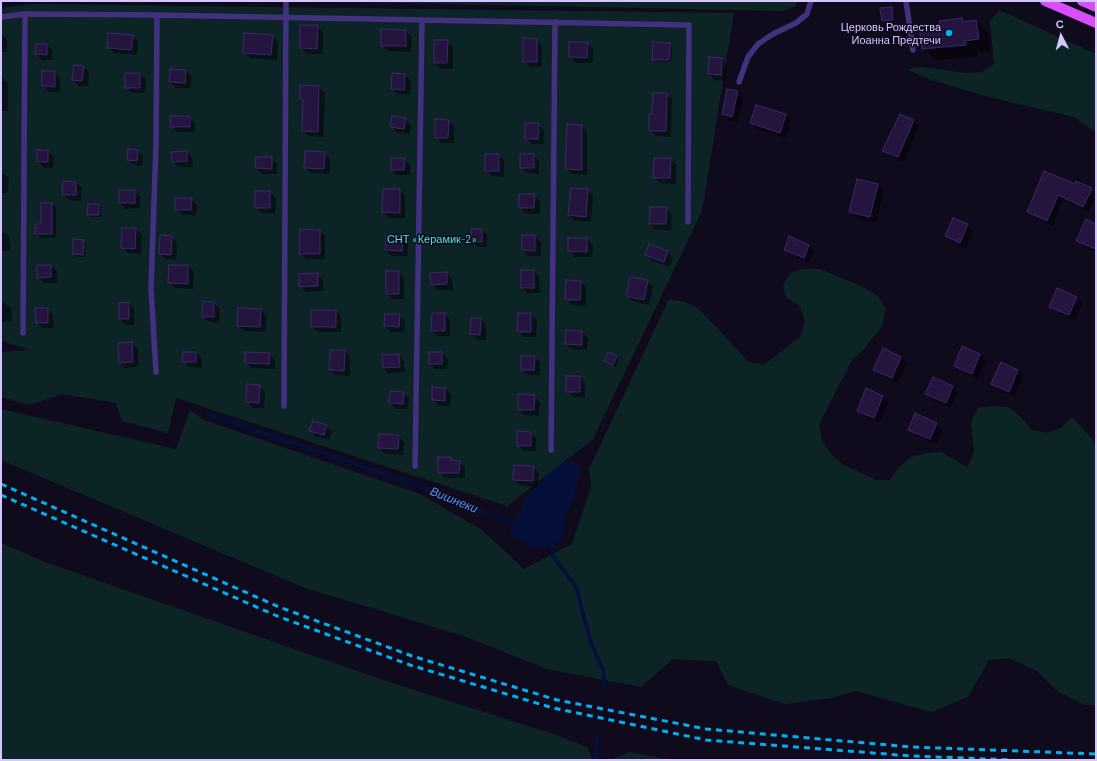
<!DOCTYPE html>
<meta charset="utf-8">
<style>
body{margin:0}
#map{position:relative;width:1097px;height:761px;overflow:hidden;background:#100a1d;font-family:Barlow,sans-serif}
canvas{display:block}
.frame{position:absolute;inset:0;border:2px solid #d6c6ff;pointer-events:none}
.north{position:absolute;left:1041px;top:16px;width:40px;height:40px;-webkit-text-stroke:3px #100a1d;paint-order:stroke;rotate:354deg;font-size:11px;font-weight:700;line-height:16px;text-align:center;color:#d6c6ff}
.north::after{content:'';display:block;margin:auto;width:14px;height:18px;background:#d6c6ff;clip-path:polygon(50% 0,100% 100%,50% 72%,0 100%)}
</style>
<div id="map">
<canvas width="1097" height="761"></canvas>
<div class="frame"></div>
<div class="north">С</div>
</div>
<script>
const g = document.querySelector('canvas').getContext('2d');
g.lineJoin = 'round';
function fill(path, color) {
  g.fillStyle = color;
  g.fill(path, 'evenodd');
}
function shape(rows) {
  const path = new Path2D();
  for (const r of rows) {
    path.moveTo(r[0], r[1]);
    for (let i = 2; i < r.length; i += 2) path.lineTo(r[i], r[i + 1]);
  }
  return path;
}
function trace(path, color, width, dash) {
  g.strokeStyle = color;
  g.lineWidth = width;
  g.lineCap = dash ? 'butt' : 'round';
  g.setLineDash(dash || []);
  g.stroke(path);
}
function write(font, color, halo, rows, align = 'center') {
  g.font = font + ' Barlow,sans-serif';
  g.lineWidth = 3;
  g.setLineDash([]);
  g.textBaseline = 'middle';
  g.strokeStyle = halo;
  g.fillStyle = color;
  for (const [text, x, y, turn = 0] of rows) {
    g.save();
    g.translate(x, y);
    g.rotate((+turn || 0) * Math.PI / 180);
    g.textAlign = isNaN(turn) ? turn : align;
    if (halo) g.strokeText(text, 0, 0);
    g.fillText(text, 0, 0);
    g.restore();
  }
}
const green = shape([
 [309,1,797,1,796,6,782,11],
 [31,4,734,13,702,211,593,439,507,506,176,398,168,433,122,421,116,403,62,394,29,405,1,397,1,352,30,350,1,341,1,8],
 [999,10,1096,54,1096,133,1074,117,989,97,931,80,906,69,922,67,967,73,982,72,994,64,990,21],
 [805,269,820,269,863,287,878,296,886,309,882,326,864,349,852,360,819,425,822,441,832,455,844,465,876,480,890,480,899,467,911,457,927,453,941,452,967,467,974,452,971,422,978,408,993,406,1008,407,1022,418,1032,430,1047,433,1061,428,1072,417,1096,443,1096,705,1085,705,1058,692,1037,671,1009,658,989,660,968,697,931,712,856,691,831,698,785,704,728,685,716,661,673,659,641,687,547,669,464,636,305,588,1,460,1,409,176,449,190,410,204,420,420,494,482,530,524,569,572,544,591,486,589,469,669,299,685,302,699,309,749,362,764,365,800,337,805,322,800,306,786,298,783,284,792,272],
 [1,543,45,562,383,680,553,734,587,747,593,760,1,760],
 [630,752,673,760,611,760]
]);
const water = shape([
 [575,461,580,470,574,499,564,517,564,536,552,547,533,548,509,532,527,497,547,475,565,462]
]);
const shadow = shape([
 [891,8,894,11,895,22,885,23,882,20],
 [962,19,966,23,976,21,988,33,990,50,977,52,977,57,935,60,923,48,941,25],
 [301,26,317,26,323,32,323,54,307,54,301,48],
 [406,31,412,37,411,52,388,51,382,45],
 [1,34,7,40,7,52,1,52],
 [132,36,138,41,137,55,114,53,108,47],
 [272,36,278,42,277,60,250,58,244,52],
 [536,40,542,45,542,67,530,67,524,61],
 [447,41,453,47,453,69,441,69,435,63],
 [587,43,593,49,593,63,576,63,570,57],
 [669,44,672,46,671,62,656,62,653,59],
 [47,45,53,51,52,60,42,60,36,54],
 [722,59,727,65,726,81,714,80,709,74],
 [84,67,89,72,88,86,79,86,73,80],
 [186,71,191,76,191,88,176,88,170,82],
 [55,72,60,78,60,92,49,92,43,86],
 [140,74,146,79,145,93,132,93,126,87],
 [405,75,411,81,410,95,397,94,392,89],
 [1,77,8,83,8,111,1,111],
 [319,87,325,93,323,137,309,136,303,131,304,102,301,98],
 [737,92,743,98,738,122,729,120,723,114],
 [666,94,672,99,671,137,656,136,650,130],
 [785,115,791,121,786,138,757,129,752,123],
 [189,117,195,123,195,132,177,132,171,126],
 [405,119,411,125,410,134,397,133,392,127],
 [448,121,454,126,454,143,441,143,436,137],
 [913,121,919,126,904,162,889,156,884,150],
 [538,124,544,130,544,144,532,144,526,138],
 [582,126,587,132,587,175,572,174,566,169],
 [48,151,54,157,53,168,44,168,38,162],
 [138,151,143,157,142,166,134,165,128,160],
 [187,152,192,158,193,167,179,167,173,161],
 [324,153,330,159,330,174,311,173,305,168],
 [499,155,504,160,504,177,492,176,486,171],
 [533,155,539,161,539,174,527,173,521,167],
 [271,158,277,164,277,174,262,174,256,168],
 [404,159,410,165,410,175,397,175,392,170],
 [670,159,676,164,676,184,660,183,654,177],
 [1,172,9,178,8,193,1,193],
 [1044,172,1075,185,1091,189,1096,196,1089,212,1063,200,1053,226,1034,218,1028,212],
 [858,180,878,185,884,191,876,222,856,218,850,212],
 [76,182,82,188,81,201,69,200,63,194],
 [384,190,400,190,405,196,405,218,389,218,383,212],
 [587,190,593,196,591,222,575,221,569,215],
 [134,191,140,196,140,208,126,209,120,203],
 [270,192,276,198,275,214,262,213,256,208],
 [534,195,540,201,540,214,526,214,520,208],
 [191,199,197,205,196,215,182,215,176,209],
 [51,204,56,208,56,238,41,238,36,234,42,225],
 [99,205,101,208,101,217,91,217,88,214],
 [666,208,672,214,671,230,656,230,650,224],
 [967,225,973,231,966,248,952,242,946,236],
 [1096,225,1096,252,1083,246,1077,241],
 [136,229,142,235,141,254,128,253,122,247],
 [481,230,487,235,487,247,478,247,473,241],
 [1,231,9,236,11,250,1,251],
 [320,231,325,236,325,259,306,259,300,253],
 [523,236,535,236,541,242,541,256,528,256,523,250],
 [172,237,177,243,176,260,166,259,160,254],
 [402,237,408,243,408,256,392,256,386,250],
 [569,239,587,239,593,245,592,257,575,257,569,251],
 [74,241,83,241,86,243,85,257,76,257,74,254],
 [809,245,814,251,809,263,791,255,785,249],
 [668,252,673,257,670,267,652,261,646,255],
 [51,266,57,271,57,283,44,283,38,277],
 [188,266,194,272,193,289,175,288,169,283],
 [534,271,539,277,540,293,528,293,522,288],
 [399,272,404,278,404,299,392,299,387,293],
 [447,273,452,279,453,290,437,290,432,284],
 [317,274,323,280,323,291,306,292,300,286],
 [647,281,653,287,649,305,632,301,627,296],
 [580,282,586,287,586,306,572,305,566,300],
 [1077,297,1082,303,1075,320,1056,312,1050,306],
 [1,303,5,303,11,308,12,321,1,322],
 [129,303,134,309,134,325,126,325,120,319],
 [214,303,220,309,219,323,209,322,203,317],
 [47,309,53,314,54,328,43,328,37,323],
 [261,310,267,316,265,332,244,331,238,325],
 [336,311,341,317,341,332,318,332,312,326],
 [445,314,450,320,450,336,438,336,432,331],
 [531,314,537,320,536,337,524,337,518,332],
 [399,315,405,321,404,332,391,332,385,326],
 [481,319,486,325,486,340,477,340,471,334],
 [582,332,588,338,587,350,572,349,566,344],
 [132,343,138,349,138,367,125,368,120,362],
 [963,348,980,355,986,361,978,379,961,371,955,366],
 [883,350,901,357,907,363,898,383,880,375,875,370],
 [345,351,350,357,350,376,336,375,330,370],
 [184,353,196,353,202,359,202,368,189,367,183,361],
 [442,353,448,359,447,369,435,369,430,363],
 [609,353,619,359,616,367,605,361],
 [269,354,275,360,275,369,252,368,246,362],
 [399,355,404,361,405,372,389,374,383,368],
 [534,357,540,362,540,375,527,375,522,369],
 [1018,370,1023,376,1014,397,998,390,993,384],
 [580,377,585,383,585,398,573,397,567,392],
 [259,386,265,392,264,408,253,408,247,402],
 [952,387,958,393,951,408,932,400,926,394],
 [445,389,451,394,450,406,438,406,433,400],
 [403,393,409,398,408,409,396,409,390,403],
 [534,396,540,402,539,416,524,415,519,409],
 [883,396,888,402,879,423,864,416,858,411],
 [915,415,937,424,943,430,936,444,915,435,909,429],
 [326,426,332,432,329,440,316,437,311,431],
 [530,433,536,438,536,451,524,451,518,445],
 [398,436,404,442,403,455,385,454,379,448],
 [451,458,454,461,459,462,465,467,465,478,445,478,439,472],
 [534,467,539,473,538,487,519,485,514,480]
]);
const stream = shape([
 [208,414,417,485,518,526],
 [548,545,552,547,553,556,576,587,591,643,603,670,605,687],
 [596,760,597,737]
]);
const building = shape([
 [892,7,893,20,882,21,880,8,892,7],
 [962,18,963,22,976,20,979,39,965,41,966,45,922,49,919,27,940,25,939,21,962,18],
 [300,25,318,25,317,49,300,48,300,25],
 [381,29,406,30,406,46,381,46,381,29],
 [108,33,133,35,131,50,107,48,108,33],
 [244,33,273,35,271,55,243,53,244,33],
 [523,38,537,39,537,62,523,62,523,38],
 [434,40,448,40,447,63,434,63,434,40],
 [569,42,588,42,587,58,569,57,569,42],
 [653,42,670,43,669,60,652,60,653,42],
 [36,44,47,44,47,55,35,54,36,44],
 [709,57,722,58,721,75,708,74,709,57],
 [74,65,84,66,82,81,72,80,74,65],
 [170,69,186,70,185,83,169,82,170,69],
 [42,71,55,71,55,87,42,86,42,71],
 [125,73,140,73,140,88,125,88,125,73],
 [392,73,405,74,404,90,391,89,392,73],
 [300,85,319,86,318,132,302,131,303,99,300,99,300,85],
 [727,89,738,91,732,117,722,114,727,89],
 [653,93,667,93,666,131,649,131,649,114,652,114,653,93],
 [756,105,786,114,780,133,750,123,756,105],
 [900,114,914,120,898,157,882,151,900,114],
 [171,116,190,116,190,127,170,127,171,116],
 [392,116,406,118,404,129,390,127,392,116],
 [435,119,449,120,448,138,435,138,435,119],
 [525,123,539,123,538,139,525,139,525,123],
 [567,124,582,125,582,170,565,169,567,124],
 [128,149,138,150,137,161,127,160,128,149],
 [37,150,48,150,48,162,37,162,37,150],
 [187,151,187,161,172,162,171,152,187,151],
 [305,151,325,152,324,169,304,168,305,151],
 [485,154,499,154,499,171,485,171,485,154],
 [520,154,534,154,534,168,520,168,520,154],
 [256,157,272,157,272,169,255,168,256,157],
 [391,158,405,158,404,170,391,170,391,158],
 [654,158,671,158,670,178,653,178,654,158],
 [1044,171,1075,184,1076,181,1092,188,1083,207,1058,195,1047,221,1027,212,1044,171],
 [857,179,878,184,870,217,849,212,857,179],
 [63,181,76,182,76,195,62,195,63,181],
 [571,188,588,189,586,217,568,215,571,188],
 [383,189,400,189,400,213,382,212,383,189],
 [119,190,135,190,135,203,119,203,119,190],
 [255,191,270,191,270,208,255,208,255,191],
 [519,194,535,194,534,208,519,208,519,194],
 [175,198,192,198,191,210,175,210,175,198],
 [41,203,52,203,52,234,35,234,35,224,41,224,41,203],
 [88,204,99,204,99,215,87,215,88,204],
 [650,207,667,207,666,224,649,224,650,207],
 [953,218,968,224,960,243,945,236,953,218],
 [1086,219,1096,224,1096,249,1076,241,1086,219],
 [122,228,136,228,135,249,121,248,122,228],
 [300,229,320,230,320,254,299,254,300,229],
 [471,229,482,229,482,242,472,242,471,229],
 [160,235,172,236,171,255,159,254,160,235],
 [522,235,535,235,535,251,522,250,522,235],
 [386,236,403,236,402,251,385,250,386,236],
 [789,236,809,245,804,258,784,250,789,236],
 [568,238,587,238,587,252,568,251,568,238],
 [73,239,84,240,83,255,73,254,73,239],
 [649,244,668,251,664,262,645,255,649,244],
 [37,265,51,265,51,277,37,278,37,265],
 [169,265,188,265,188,284,168,283,169,265],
 [521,270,534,270,534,288,521,288,521,270],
 [386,271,399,271,399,294,386,294,386,271],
 [447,272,447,284,431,285,430,273,447,272],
 [318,273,318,286,299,287,299,274,318,273],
 [630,277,648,280,644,300,626,296,630,277],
 [566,280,581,281,580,300,565,300,566,280],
 [1057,288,1077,297,1069,315,1049,307,1057,288],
 [203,301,214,302,214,317,202,317,203,301],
 [129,302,129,319,119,319,119,303,129,302],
 [35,308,48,308,48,323,36,323,35,308],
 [238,308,261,309,260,327,237,326,238,308],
 [311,310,336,310,336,327,311,327,311,310],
 [432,313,445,313,445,331,431,331,432,313],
 [518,313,531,313,531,332,517,332,518,313],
 [385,314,400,314,399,327,384,326,385,314],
 [471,318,481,318,480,335,470,334,471,318],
 [566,330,582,331,582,345,565,344,566,330],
 [132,342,133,362,119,363,118,343,132,342],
 [962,346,980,354,972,374,954,366,962,346],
 [883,348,901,357,892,378,873,370,883,348],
 [330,350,345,350,344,371,329,370,330,350],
 [183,352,196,352,196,362,182,362,183,352],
 [245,352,270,353,269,364,245,363,245,352],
 [429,352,442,352,442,364,429,364,429,352],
 [608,352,617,356,613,365,604,361,608,352],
 [399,354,400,367,383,368,382,355,399,354],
 [521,356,535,356,534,370,521,370,521,356],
 [1001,362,1018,370,1009,392,991,384,1001,362],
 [566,376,580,376,580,392,566,392,566,376],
 [933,377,953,386,946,403,925,394,933,377],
 [247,384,260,385,259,403,246,402,247,384],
 [432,387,445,388,445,401,432,400,432,387],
 [866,388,883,396,874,418,857,411,866,388],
 [390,391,404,392,403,404,389,403,390,391],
 [518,394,535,395,534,410,518,410,518,394],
 [915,413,937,423,930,439,908,430,915,413],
 [313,421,327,425,324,435,309,431,313,421],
 [517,431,531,432,531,446,517,446,517,431],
 [379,434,399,435,398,449,378,448,379,434],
 [438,457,451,457,451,460,460,461,459,473,438,473,438,457],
 [514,465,534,466,533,481,513,480,514,465]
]);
const lane = shape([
 [906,1,913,50],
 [1,17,25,14,157,15,689,25,688,222],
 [739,82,748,57,758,44,773,34,796,23,807,14,811,1],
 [23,333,25,14],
 [156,372,151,288,156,144,157,15],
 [284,406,286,1],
 [551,450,555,22],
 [415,466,422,21]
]);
const primary = shape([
 [1045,1,1096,23],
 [1082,1,1096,7]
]);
const rail = shape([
 [1,484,279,607,412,656,557,700,706,729,912,747,1096,754],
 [1,495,277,616,410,665,553,708,706,740,912,756,1013,760]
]);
const markers = [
 [949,33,4,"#00b1f1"]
];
const poiNames = [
 ["Церковь Рождества",941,27],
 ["Иоанна Предтечи",941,40]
];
const parkNames = [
 ["СНТ «Керамик-2»",432,239]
];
const waterNames = [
 ["Вишнеки",454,500,22]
];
fill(green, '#0d2427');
fill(water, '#05103a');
fill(shadow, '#0007');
trace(stream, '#05103a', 4);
fill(building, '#24153f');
trace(building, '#3f256d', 1);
trace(lane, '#41317f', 5.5);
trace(primary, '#da4dff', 10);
trace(rail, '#00b1f1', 3, [6, 5]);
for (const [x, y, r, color] of markers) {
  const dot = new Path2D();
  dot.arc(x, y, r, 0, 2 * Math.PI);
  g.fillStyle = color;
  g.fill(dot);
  trace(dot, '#100a1d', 1.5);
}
write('11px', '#d6c6ff', '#100a1d', poiNames, 'right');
write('11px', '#4be6d9', '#100a1d', parkNames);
write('italic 12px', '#5493ff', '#100a1d', waterNames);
</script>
